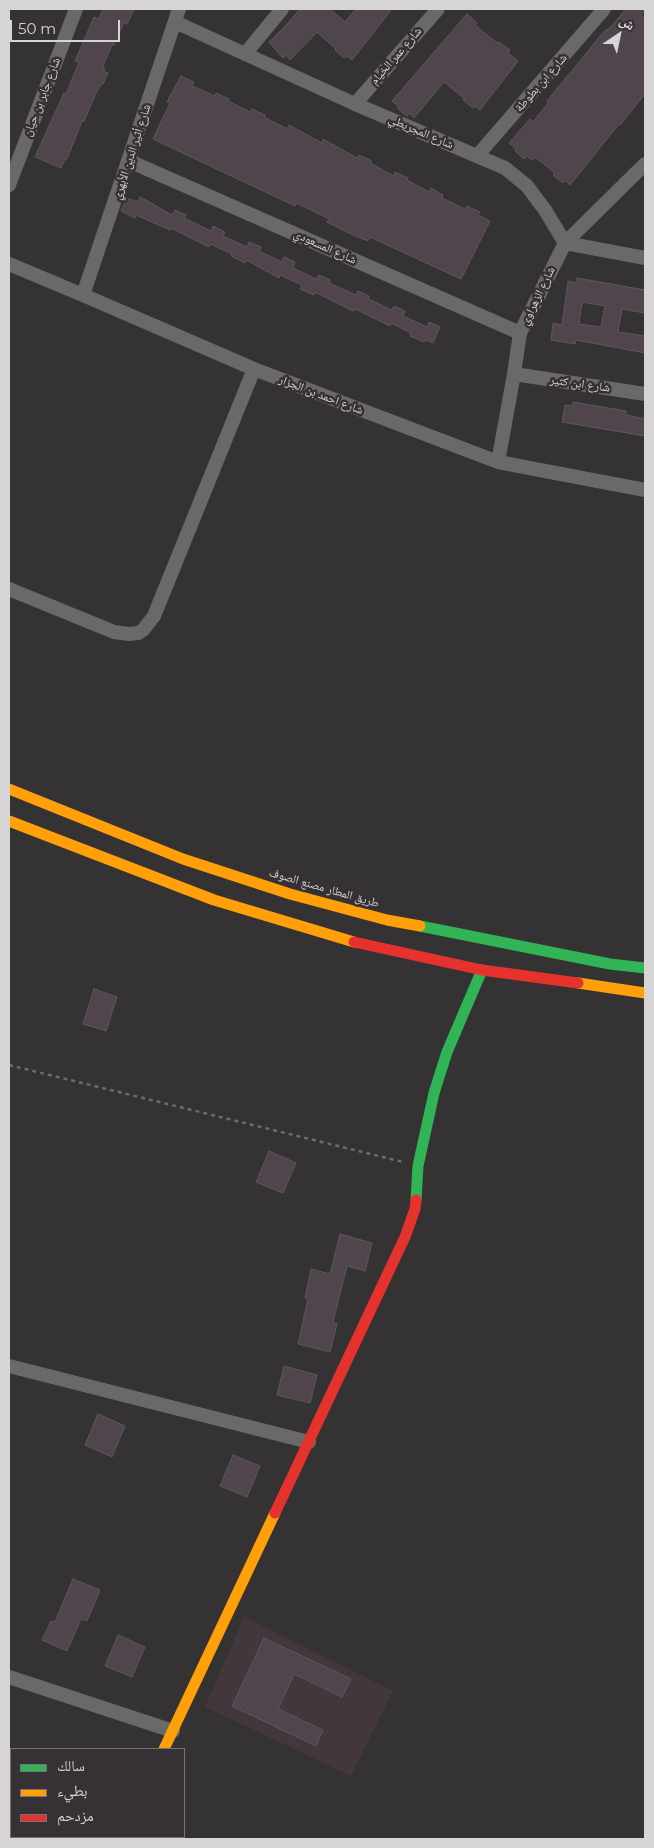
<!DOCTYPE html>
<meta charset="utf-8">
<style>
body{margin:0}
#map{position:relative;width:654px;height:1848px;overflow:hidden;background:#353234;font-family:Montserrat,"Noto Naskh Arabic",sans-serif}
canvas{display:block}
.frame{position:absolute;inset:0;border:10px solid #d7d4d6;pointer-events:none}
.legend{position:absolute;left:10px;top:1748px;width:175px;height:90px;box-sizing:border-box;background:#363134;border:1px solid #767275;margin:0;padding:6px 9px;list-style:none;font-size:15px;color:#d7d4d6}
.legend li{display:flex;align-items:center;gap:10px;height:25px}
.legend b{width:25px;border:1px solid #767275}
.north{position:absolute;left:594px;top:10px;width:50px;height:50px;-webkit-text-stroke:4px #363134;paint-order:stroke;rotate:34deg;font-size:14px;font-weight:700;line-height:20px;text-align:center;color:#d7d4d6}
.north::after{content:'';display:block;margin:auto;width:18px;height:22px;background:#d7d4d6;clip-path:polygon(50% 0,100% 100%,50% 72%,0 100%)}
.scale{position:absolute;left:10px;top:20px;width:110px;height:22px;box-sizing:border-box;border:2px solid #d7d4d6;border-top:0;padding-left:6px;font-size:15px;line-height:18px;white-space:nowrap;color:#d7d4d6;-webkit-text-stroke:4px #363134;paint-order:stroke}
</style>
<div id="map">
<canvas width="654" height="1848"></canvas>
<div class="frame"></div>
<ul class="legend">
<li><b style="height:6px;background:#30b455"></b>سالك</li>
<li><b style="height:6px;background:#ff9f0a"></b>بطيء</li>
<li><b style="height:6px;background:#e5322d"></b>مزدحم</li>
</ul>
<div class="north">ش</div>
<div class="scale">50 m</div>
</div>
<script>
const g = document.querySelector('canvas').getContext('2d');
g.lineJoin = 'round';
function fill(path, color) {
  g.fillStyle = color;
  g.fill(path, 'evenodd');
}
function shape(rows) {
  const path = new Path2D();
  for (const r of rows) {
    path.moveTo(r[0], r[1]);
    for (let i = 2; i < r.length; i += 2) path.lineTo(r[i], r[i + 1]);
  }
  return path;
}
function trace(path, color, width, dash) {
  g.strokeStyle = color;
  g.lineWidth = width;
  g.lineCap = dash ? 'butt' : 'round';
  g.setLineDash(dash || []);
  g.stroke(path);
}
function write(font, color, halo, rows, align = 'center') {
  g.font = font + ' Montserrat,"Noto Naskh Arabic",sans-serif';
  g.lineWidth = 5;
  g.setLineDash([]);
  g.textBaseline = 'middle';
  g.strokeStyle = halo;
  g.fillStyle = color;
  for (const [text, x, y, turn = 0] of rows) {
    g.save();
    g.translate(x, y);
    g.rotate((+turn || 0) * Math.PI / 180);
    g.textAlign = isNaN(turn) ? turn : align;
    if (halo) g.strokeText(text, 0, 0);
    g.fillText(text, 0, 0);
    g.restore();
  }
}
const built = shape([
 [244,1617,393,1691,351,1776,205,1707]
]);
const building = shape([
 [103,9,134,9,127,24,124,22,114,45,112,45,102,68,105,69,103,71,108,73,103,84,101,84,96,93,84,121,82,121,67,159,65,159,61,168,35,157,64,93,66,94,79,62,75,61,94,17,99,19,103,9],
 [300,9,330,9,345,22,356,9,392,9,352,60,347,56,344,58,335,50,336,49,317,32,290,60,286,55,283,58,269,42,287,24,300,9],
 [626,9,645,9,641,15,645,18,645,94,620,125,619,124,570,185,565,180,563,183,553,175,555,173,535,157,532,160,526,156,524,159,515,151,516,149,509,143,530,119,533,122,548,103,547,101,602,34,607,29,608,30,626,9],
 [467,14,477,23,475,25,497,43,499,42,510,50,508,53,518,61,480,110,475,106,473,108,463,100,465,99,444,82,414,118,409,113,407,116,397,108,399,107,392,101,467,14],
 [181,76,194,82,192,86,215,96,216,93,229,99,228,101,250,112,252,109,265,115,264,117,287,129,289,125,322,143,323,139,357,158,359,155,372,161,370,163,394,176,395,172,408,178,407,180,429,192,431,188,443,195,442,198,465,209,467,206,480,212,478,215,490,221,461,279,370,237,368,241,353,235,327,222,329,219,297,203,295,206,153,139,170,103,167,102,181,76],
 [140,197,172,215,175,210,186,215,184,218,211,231,213,226,225,232,223,236,247,247,249,242,261,247,259,251,282,262,284,257,295,262,293,268,316,279,319,275,330,280,329,283,356,295,358,291,369,296,368,299,392,310,394,306,405,311,403,316,427,327,429,322,440,327,433,343,426,340,424,342,410,336,411,333,391,323,390,326,355,309,353,311,315,292,314,295,300,289,302,285,280,275,279,278,246,260,245,263,231,256,232,254,210,244,209,247,171,228,170,230,136,215,135,218,121,211,127,198,138,202,140,197],
 [577,278,645,290,645,313,622,309,618,332,645,336,645,353,576,340,575,344,551,340,553,323,562,325,568,281,577,283,577,278],
 [582,302,605,306,601,327,579,324,582,302],
 [573,402,626,411,626,415,645,419,645,436,562,422,565,405,573,406,573,402],
 [94,989,117,997,106,1031,83,1024,94,989],
 [269,1151,296,1163,283,1193,256,1182,269,1151],
 [340,1234,372,1243,365,1271,347,1266,333,1322,337,1324,330,1352,298,1344,308,1299,305,1298,311,1269,330,1274,340,1234],
 [284,1366,317,1375,310,1403,277,1395,284,1366],
 [98,1414,125,1426,112,1457,85,1445,98,1414],
 [233,1455,260,1466,247,1497,220,1486,233,1455],
 [73,1579,100,1590,87,1621,81,1619,67,1651,42,1640,51,1621,55,1622,73,1579],
 [118,1635,145,1647,132,1677,105,1666,118,1635],
 [264,1638,351,1679,342,1697,294,1674,278,1709,323,1730,316,1746,232,1706,264,1638]
]);
const path = shape([
 [9,1065,403,1162]
]);
const street = shape([
 [175,22,355,104,505,168,527,186,545,210,565,243,645,258],
 [245,54,282,9],
 [355,104,438,9],
 [477,156,604,9],
 [129,161,520,333],
 [9,185,76,9],
 [9,264,83,295,254,369,498,462,645,490],
 [83,295,179,9],
 [514,374,645,394],
 [498,462,514,374,520,333,565,243,645,164],
 [9,589,114,632,129,634,138,633,143,630,154,616,254,369],
 [9,1366,309,1442],
 [9,1677,173,1731]
]);
const fast = shape([
 [420,926,610,964,645,968],
 [416,1200,418,1166,434,1093,447,1052,482,970],
 [122,1839,123,1837]
]);
const slow = shape([
 [9,789,183,859,290,894,387,920,420,926],
 [9,821,214,900,354,942],
 [578,983,645,993],
 [164,1749,275,1513]
]);
const jam = shape([
 [354,942,482,970,578,983],
 [275,1513,405,1237,415,1209,416,1200]
]);
const streetNames = [
 ["شارع عمر الخيام",396,56,-49],
 ["شارع ابن بطوطة",541,83,-49],
 ["شارع جابر بن حيان",42,97,-69],
 ["شارع المجريطي",421,132,23],
 ["شارع أثير الدين الأبهري",132,152,-72],
 ["شارع المسعودي",325,247,24],
 ["شارع الزهراوي",538,296,-64],
 ["شارع ابن كثير",580,384,8],
 ["شارع احمد بن الجزار",321,395,21],
 ["طريق المطار مصنع الصوف",324,888,16]
];
fill(built, '#41373d');
fill(building, '#50444d');
trace(building, '#5c595a', 1);
trace(path, '#6c6a6b', 2.5, [4, 4]);
trace(street, '#6b686a', 14);
trace(fast, '#30b455', 11);
trace(slow, '#ff9f0a', 11);
trace(jam, '#e5322d', 11);
write('12px', '#d7d4d6', '#363134', streetNames);
</script>
